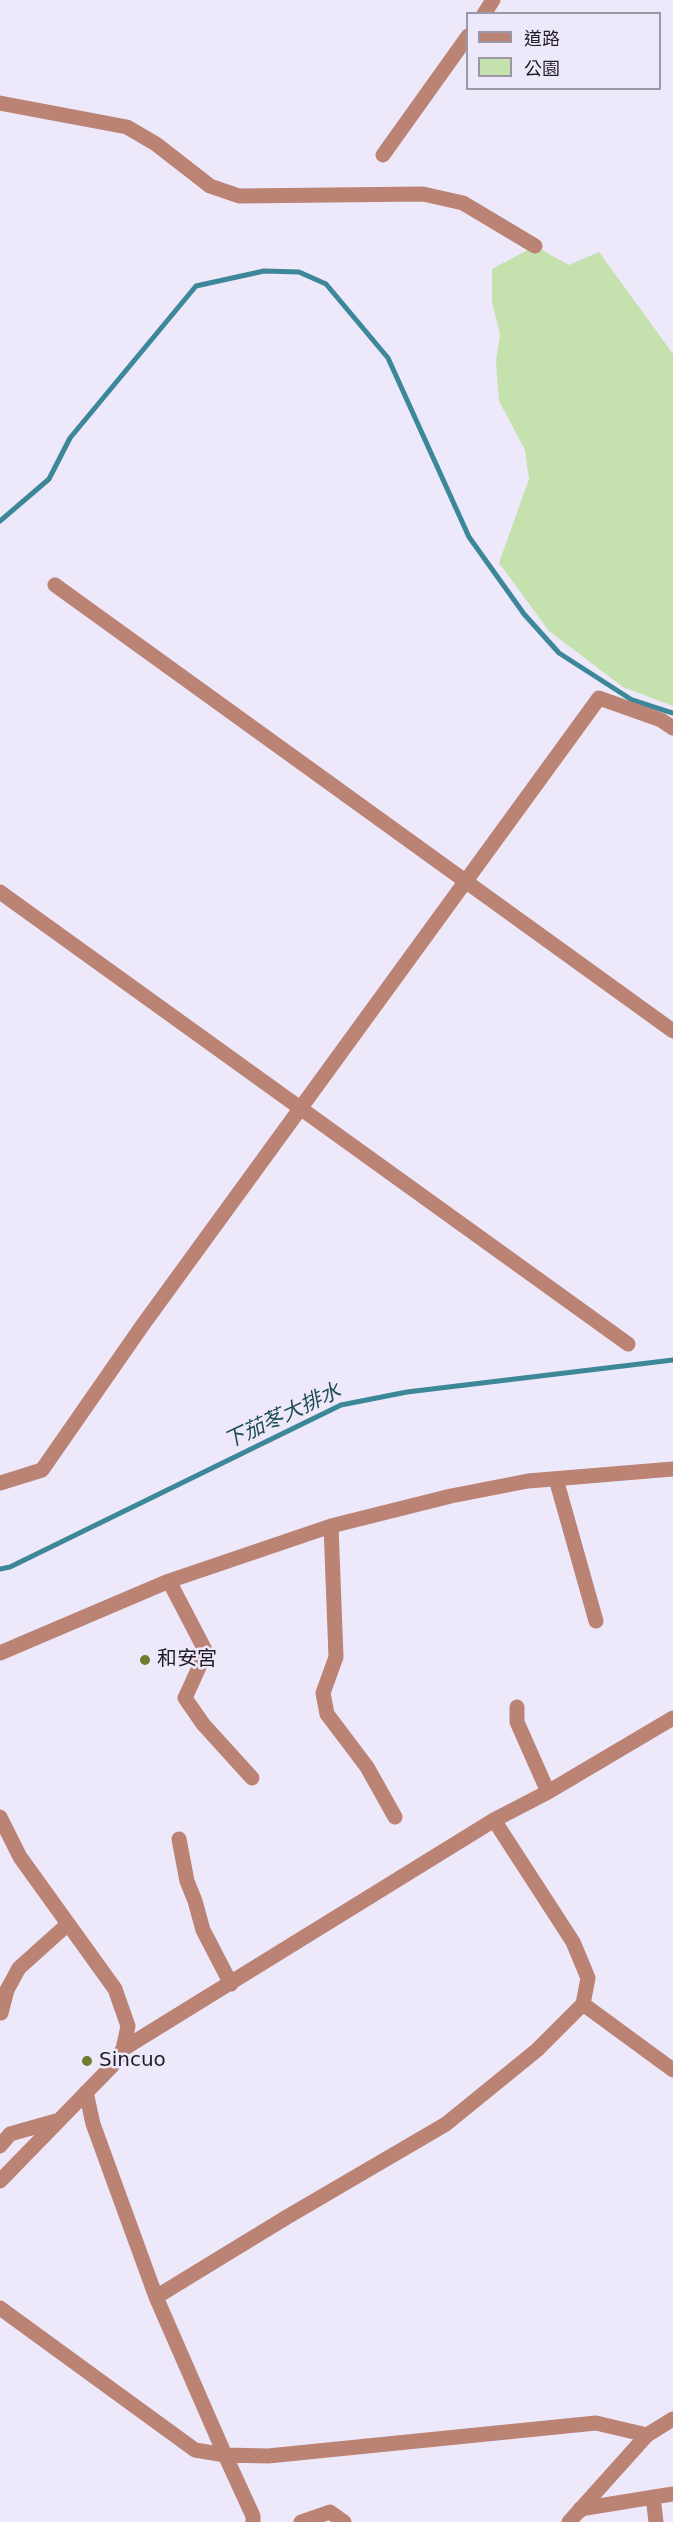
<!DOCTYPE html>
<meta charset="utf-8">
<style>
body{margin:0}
#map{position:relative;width:673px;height:2522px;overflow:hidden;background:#eee8fb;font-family:"DejaVu Sans","Noto Sans TC",sans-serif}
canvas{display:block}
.legend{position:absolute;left:466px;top:12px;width:195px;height:78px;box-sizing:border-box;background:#eee8fb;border:2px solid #9c97a7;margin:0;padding:8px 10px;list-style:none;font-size:18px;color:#211d28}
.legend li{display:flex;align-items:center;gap:12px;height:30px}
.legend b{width:30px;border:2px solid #9c97a7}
</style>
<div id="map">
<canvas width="673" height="2522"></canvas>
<ul class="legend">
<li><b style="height:8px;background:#bb8374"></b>道路</li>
<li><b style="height:16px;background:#c4e1ae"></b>公園</li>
</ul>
</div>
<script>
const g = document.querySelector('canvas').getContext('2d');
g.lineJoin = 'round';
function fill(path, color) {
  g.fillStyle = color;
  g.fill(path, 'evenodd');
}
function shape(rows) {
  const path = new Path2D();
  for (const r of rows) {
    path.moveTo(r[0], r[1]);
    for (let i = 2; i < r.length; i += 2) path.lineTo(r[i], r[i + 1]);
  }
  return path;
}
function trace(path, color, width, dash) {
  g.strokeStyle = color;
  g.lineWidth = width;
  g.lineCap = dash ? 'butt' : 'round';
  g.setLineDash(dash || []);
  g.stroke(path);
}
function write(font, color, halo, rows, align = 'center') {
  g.font = font + ' "DejaVu Sans","Noto Sans TC",sans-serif';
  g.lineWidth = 5;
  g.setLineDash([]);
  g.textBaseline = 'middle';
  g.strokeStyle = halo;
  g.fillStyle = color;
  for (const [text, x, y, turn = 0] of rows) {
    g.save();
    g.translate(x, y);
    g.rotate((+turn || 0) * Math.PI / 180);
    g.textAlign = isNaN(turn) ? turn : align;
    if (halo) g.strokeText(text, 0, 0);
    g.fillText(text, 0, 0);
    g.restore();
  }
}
const green = shape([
 [535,246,569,265,599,252,673,354,673,706,623,687,549,631,499,563,529,479,525,450,499,401,496,362,500,334,492,302,492,269]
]);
const stream = shape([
 [0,521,49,479,70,438,196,286,264,271,299,272,326,284,388,358,469,537,524,614,559,653,632,700,673,713],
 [0,1569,10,1567,341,1405,407,1392,673,1360]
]);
const minor = shape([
 [484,14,493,0],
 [0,103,127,127,156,144,210,186,239,196,423,194,463,203,535,246],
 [383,155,468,36],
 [55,585,673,1031],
 [0,892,628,1344],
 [556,1479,596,1621],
 [0,1483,42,1470,142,1326,599,698,661,720,673,728],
 [331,1526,336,1657,323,1693,327,1714,367,1767,395,1817],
 [169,1581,206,1652,185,1698,203,1724,252,1778],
 [0,1653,169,1581,331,1526,451,1496,528,1481,673,1469],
 [517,1707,517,1722,548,1792],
 [0,1817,20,1857,115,1989,128,2026,123,2049,112,2066,0,2181],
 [179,1839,187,1881,195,1901,203,1930,231,1984],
 [583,2004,673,2070],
 [1,2013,7,1990,19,1968,68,1924],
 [123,2049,494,1820,548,1792,673,1718],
 [86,2092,93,2124,156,2297,225,2455,268,2456,596,2423,647,2435],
 [0,2146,10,2134,56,2121],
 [156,2297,287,2217,446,2124,537,2050,583,2004,588,1978,573,1942,494,1820],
 [0,2308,195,2450,225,2455,253,2516,253,2522],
 [653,2497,656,2522],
 [580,2511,580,2509,673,2494],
 [301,2522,330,2512,344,2522],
 [569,2522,647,2435,673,2419]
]);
const markers = [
 [145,1660,6,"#6e7d2b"],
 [87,2061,6,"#6e7d2b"]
];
const poiNames = [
 ["和安宮",157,1660],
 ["Sincuo",99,2061]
];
const waterNames = [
 ["下茄苳大排水",283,1417,-25]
];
fill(green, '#c4e1ae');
trace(stream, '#3c8798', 5);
trace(minor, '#bb8374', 15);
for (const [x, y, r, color] of markers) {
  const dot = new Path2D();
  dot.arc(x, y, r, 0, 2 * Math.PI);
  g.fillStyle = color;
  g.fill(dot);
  trace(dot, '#eee8fb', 2);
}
write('20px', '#211d28', '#eee8fb', poiNames, 'left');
write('italic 21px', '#1d4c55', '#eee8fb', waterNames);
</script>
